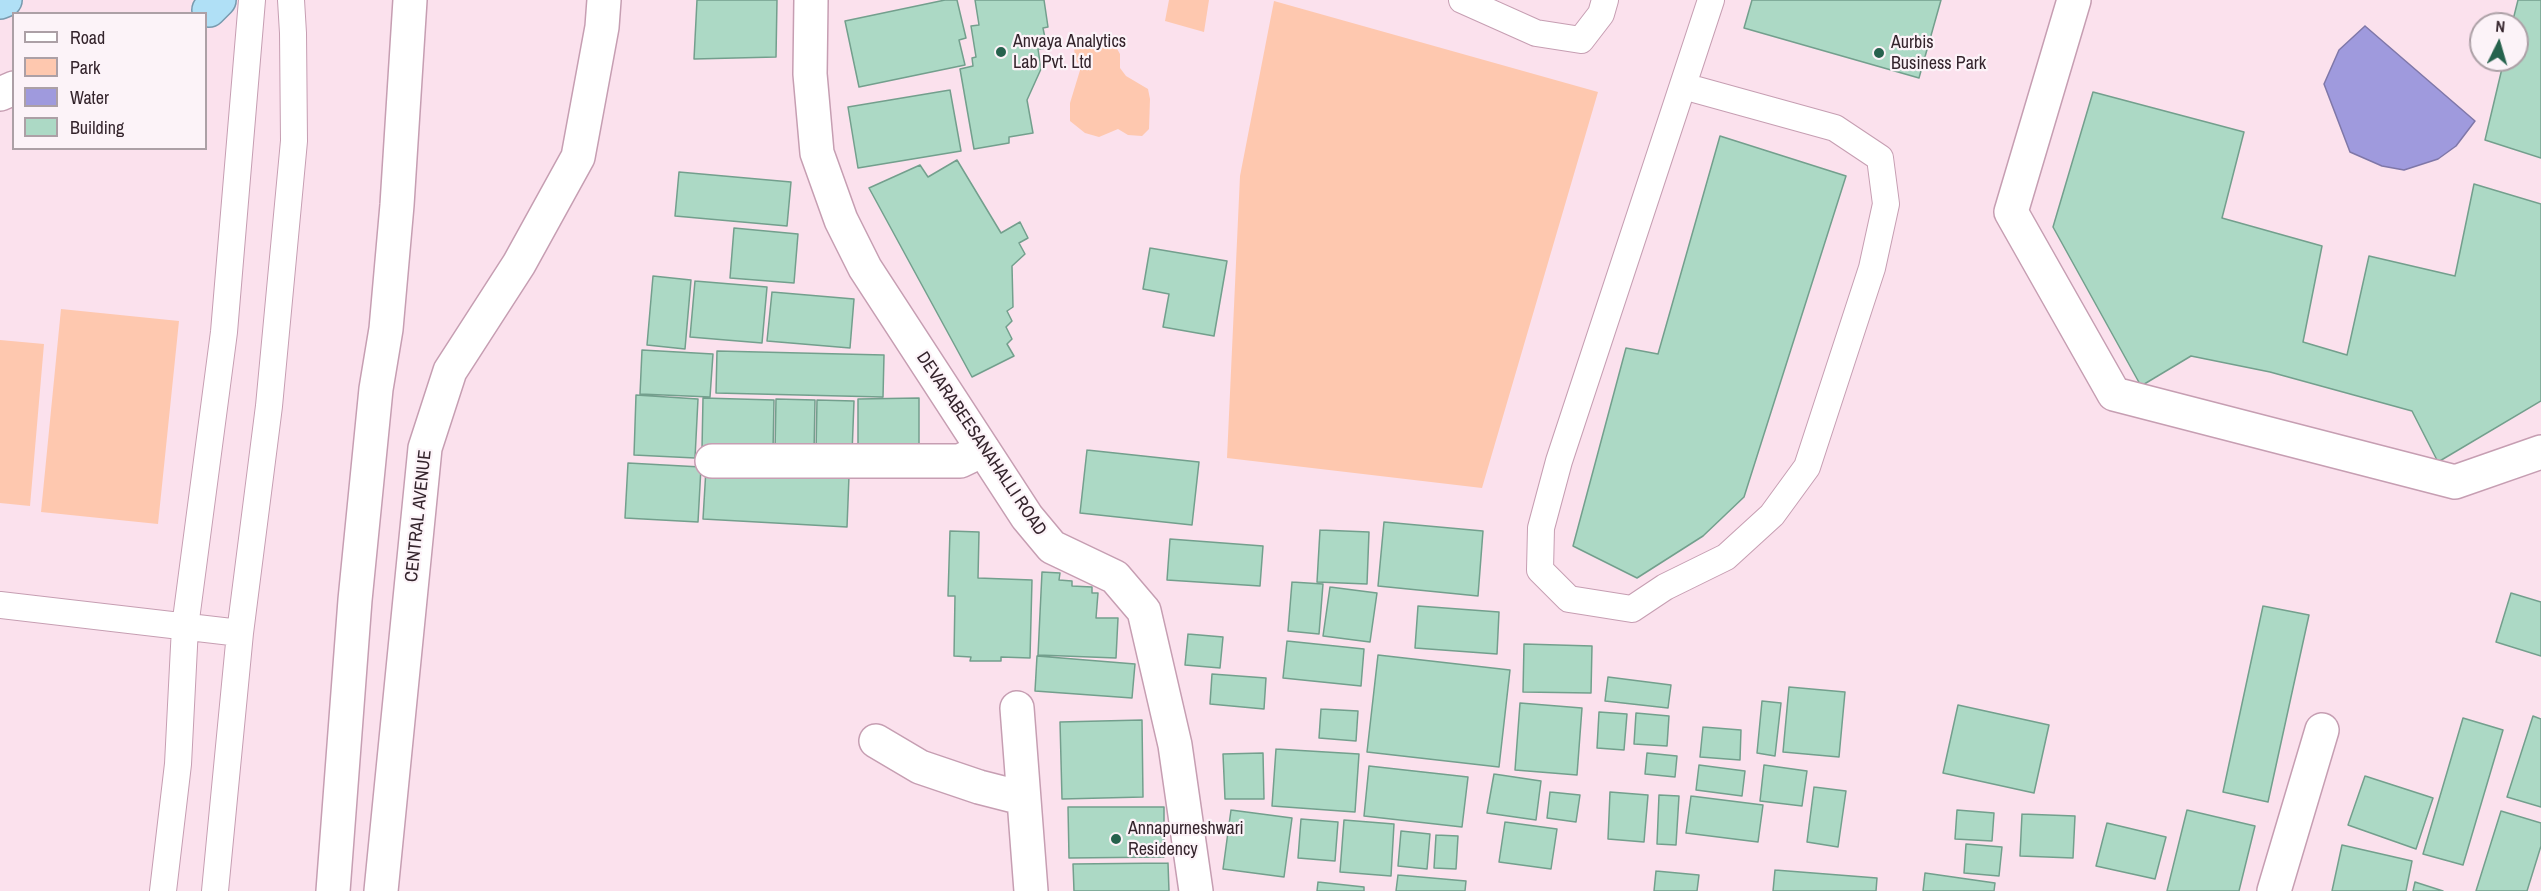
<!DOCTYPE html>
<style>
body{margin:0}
#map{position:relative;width:2541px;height:891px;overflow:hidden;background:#fbe1ed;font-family:"Archivo Narrow",sans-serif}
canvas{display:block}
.legend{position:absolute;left:12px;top:12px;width:195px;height:138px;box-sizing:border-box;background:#fcf3f8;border:2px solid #aca0a6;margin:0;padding:8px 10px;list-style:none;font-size:18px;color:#34242c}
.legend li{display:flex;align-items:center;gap:12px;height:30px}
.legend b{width:30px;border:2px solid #aca0a6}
.north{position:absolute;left:2469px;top:12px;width:60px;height:60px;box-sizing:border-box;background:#fcf3f8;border:2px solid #aca0a6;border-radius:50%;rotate:5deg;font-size:16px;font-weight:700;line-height:24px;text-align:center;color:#34242c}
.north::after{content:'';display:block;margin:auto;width:21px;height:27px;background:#26624d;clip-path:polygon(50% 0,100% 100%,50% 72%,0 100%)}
</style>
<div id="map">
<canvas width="2541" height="891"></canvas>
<ul class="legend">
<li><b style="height:8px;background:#fff"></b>Road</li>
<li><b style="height:16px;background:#fec8af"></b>Park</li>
<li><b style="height:16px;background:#9f9add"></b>Water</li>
<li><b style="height:16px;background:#acd9c5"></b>Building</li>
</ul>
<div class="north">N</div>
</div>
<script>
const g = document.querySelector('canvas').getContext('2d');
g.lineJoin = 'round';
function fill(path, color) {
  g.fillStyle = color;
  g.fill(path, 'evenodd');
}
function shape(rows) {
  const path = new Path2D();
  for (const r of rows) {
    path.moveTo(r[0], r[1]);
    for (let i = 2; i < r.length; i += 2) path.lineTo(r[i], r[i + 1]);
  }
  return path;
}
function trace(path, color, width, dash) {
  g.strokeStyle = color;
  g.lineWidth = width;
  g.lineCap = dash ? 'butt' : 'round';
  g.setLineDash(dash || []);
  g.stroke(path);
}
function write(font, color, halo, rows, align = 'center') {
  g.font = font + ' "Archivo Narrow",sans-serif';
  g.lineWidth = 4.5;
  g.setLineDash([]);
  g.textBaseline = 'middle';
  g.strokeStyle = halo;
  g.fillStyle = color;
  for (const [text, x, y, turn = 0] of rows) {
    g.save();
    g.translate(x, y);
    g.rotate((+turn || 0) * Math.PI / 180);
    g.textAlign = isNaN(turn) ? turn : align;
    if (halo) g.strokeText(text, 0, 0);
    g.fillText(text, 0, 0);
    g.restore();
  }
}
const green = shape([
 [1169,0,1209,0,1204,32,1165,21],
 [1274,1,1598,92,1482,488,1227,458,1240,176],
 [1094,43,1116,47,1120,54,1120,68,1126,76,1148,89,1150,99,1149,129,1142,136,1128,135,1118,129,1099,137,1085,133,1070,121,1070,103,1081,67,1075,60,1074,46],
 [61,309,179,321,158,524,41,512],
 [0,340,44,344,30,506,0,503]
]);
const water = shape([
 [2365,26,2475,121,2456,146,2438,159,2404,170,2382,166,2350,152,2324,84,2339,50,2365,26]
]);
const building = shape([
 [697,0,777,0,776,57,694,59,697,0],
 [945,0,957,0,966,38,959,40,965,65,859,87,845,21,945,0],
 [975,0,1044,0,1048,27,1043,28,1047,48,1038,49,1041,69,1027,100,1033,133,1009,137,1009,143,974,149,960,69,973,66,972,58,976,57,971,26,979,25,975,0],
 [1752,0,1941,0,1919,78,1744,28,1752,0],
 [2518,0,2541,0,2541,158,2485,140,2504,60,2517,60,2517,24,2512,24,2518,0],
 [950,90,961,151,858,168,848,107,950,90],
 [2093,92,2244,132,2222,218,2322,246,2303,342,2347,355,2369,256,2455,276,2474,184,2541,204,2541,401,2438,462,2412,411,2270,372,2191,356,2141,386,2053,227,2093,92],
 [1720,136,1846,176,1744,497,1703,536,1637,578,1573,546,1626,348,1658,354,1720,136],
 [957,160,1001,233,1020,222,1028,238,1019,243,1025,254,1012,266,1013,307,1007,311,1012,321,1006,327,1012,339,1007,344,1014,356,972,377,869,188,920,165,928,177,957,160],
 [679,172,791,182,787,226,675,216,679,172],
 [734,228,798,234,794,283,730,278,734,228],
 [1150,248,1227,261,1214,336,1163,327,1169,294,1143,289,1150,248],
 [653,276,691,280,685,349,647,345,653,276],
 [695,281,767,287,762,343,690,337,695,281],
 [772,292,854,299,850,348,767,341,772,292],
 [642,350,713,354,710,397,640,394,642,350],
 [717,351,884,355,883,397,716,393,717,351],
 [636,395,698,399,695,458,634,455,636,395],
 [703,398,774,400,773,451,702,449,703,398],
 [919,398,919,450,858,450,858,399,919,398],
 [776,399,815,400,814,453,775,452,776,399],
 [817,400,854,401,852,454,816,453,817,400],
 [1087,450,1199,462,1192,525,1080,513,1087,450],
 [628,463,701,467,698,522,625,518,628,463],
 [706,469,849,476,847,527,703,519,706,469],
 [1384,522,1483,531,1478,596,1378,586,1384,522],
 [1320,530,1369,532,1367,584,1317,582,1320,530],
 [950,531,979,532,978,578,1032,580,1030,658,1001,657,1001,661,970,661,971,657,954,656,955,596,948,596,950,531],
 [1170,539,1263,546,1260,586,1167,580,1170,539],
 [1042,572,1060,573,1059,580,1072,581,1072,586,1092,587,1092,593,1098,593,1096,618,1118,618,1116,658,1038,655,1042,572],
 [1292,582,1323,584,1319,634,1288,631,1292,582],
 [1330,587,1377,593,1370,642,1323,636,1330,587],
 [2511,593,2541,602,2541,656,2496,642,2511,593],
 [1418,606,1499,612,1497,654,1415,648,1418,606],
 [2263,606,2309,615,2268,802,2223,792,2263,606],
 [1188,634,1223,637,1220,668,1185,665,1188,634],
 [1287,641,1364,649,1361,686,1283,678,1287,641],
 [1524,644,1592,646,1591,693,1523,692,1524,644],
 [1378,655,1510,670,1499,767,1367,752,1378,655],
 [1037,656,1135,664,1132,698,1035,691,1037,656],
 [1212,674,1266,678,1264,709,1210,704,1212,674],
 [1608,677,1671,685,1668,708,1605,701,1608,677],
 [1789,687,1845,692,1839,757,1783,752,1789,687],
 [1762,701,1781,703,1775,756,1757,753,1762,701],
 [1520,703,1582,708,1577,775,1515,770,1520,703],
 [1958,705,2049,725,2034,793,1943,773,1958,705],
 [1321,709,1358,711,1356,741,1319,738,1321,709],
 [1599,712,1627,714,1624,750,1597,748,1599,712],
 [1636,713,1669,716,1667,746,1634,744,1636,713],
 [2533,716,2541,719,2541,807,2507,797,2533,716],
 [2463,718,2503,730,2463,865,2423,854,2463,718],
 [1142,720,1143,797,1062,799,1060,722,1142,720],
 [1703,727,1741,730,1740,760,1700,757,1703,727],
 [1276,749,1359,754,1355,812,1272,806,1276,749],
 [1263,753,1264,799,1225,799,1223,754,1263,753],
 [1647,753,1677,756,1675,777,1645,774,1647,753],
 [1699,765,1745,771,1742,796,1696,790,1699,765],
 [1764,765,1807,771,1802,806,1760,801,1764,765],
 [1369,766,1468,777,1462,827,1364,816,1369,766],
 [1494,774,1541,781,1536,820,1487,813,1494,774],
 [2365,776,2433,798,2416,849,2348,825,2365,776],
 [1814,787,1846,791,1838,847,1807,842,1814,787],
 [1550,792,1580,795,1576,822,1547,818,1550,792],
 [1610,792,1648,795,1644,842,1608,839,1610,792],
 [1659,795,1679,796,1676,845,1657,844,1659,795],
 [1691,796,1763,805,1758,842,1686,833,1691,796],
 [1068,807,1164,807,1164,857,1069,858,1068,807],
 [1231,810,1292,818,1284,877,1223,869,1231,810],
 [1957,810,1994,813,1992,841,1955,839,1957,810],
 [2187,810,2255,826,2239,891,2167,891,2187,810],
 [2501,811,2541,823,2541,846,2527,891,2476,891,2501,811],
 [2022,814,2075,816,2073,858,2020,856,2022,814],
 [1301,819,1338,822,1335,861,1298,858,1301,819],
 [1344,820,1394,824,1391,876,1340,872,1344,820],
 [1505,822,1557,829,1551,869,1499,862,1505,822],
 [2107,823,2166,837,2155,879,2096,866,2107,823],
 [1401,831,1430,834,1427,869,1398,866,1401,831],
 [1436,835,1458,836,1456,869,1434,868,1436,835],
 [1966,844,2002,847,1999,876,1964,873,1966,844],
 [2342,845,2412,861,2406,891,2332,891,2342,845],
 [1168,863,1169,891,1074,891,1073,864,1168,863],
 [1775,870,1877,878,1876,891,1773,891,1775,870],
 [1656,871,1699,875,1697,891,1654,891,1656,871],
 [1925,873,1995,883,1994,891,1923,891,1925,873],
 [1398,875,1466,881,1465,891,1396,891,1398,875],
 [1318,882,1364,887,1364,891,1317,891,1318,882],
 [2415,882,2443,891,2413,891,2415,882]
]);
const service = shape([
 [1462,0,1536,33,1581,40,1601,14,1605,0],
 [1683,86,1835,128,1880,158,1886,204,1872,268,1807,467,1772,515,1726,557,1665,587,1632,609,1569,599,1540,570,1541,528,1559,461,1711,0],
 [0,605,240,633],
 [163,891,178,764,185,627,224,332,252,0],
 [215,891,240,633,269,406,294,141,293,33,291,0]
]);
const minor = shape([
 [2074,0,2011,212,2114,394,2455,482,2541,452],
 [712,461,960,461,983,450],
 [1017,708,1031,891],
 [876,741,920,767,979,787,1022,798],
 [2274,891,2322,730]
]);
const tertiary = shape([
 [811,0,810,74,817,153,841,220,865,268,1027,517,1052,547,1115,577,1144,611,1175,745,1196,891],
 [0,94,14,88],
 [333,891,355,600,376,389,386,329,397,205,410,0],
 [381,891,425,448,450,371,519,264,578,157,602,27,604,0]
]);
const trunk = shape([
 [0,2,5,0],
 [209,10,219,0]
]);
const markers = [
 [1001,52,6,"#26624d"],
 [1879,53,6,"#26624d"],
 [1116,839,6,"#26624d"]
];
const poiNames = [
 ["Anvaya Analytics",1013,42],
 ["Lab Pvt. Ltd",1013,63],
 ["Aurbis",1891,43],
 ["Business Park",1891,64],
 ["Annapurneshwari",1128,829],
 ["Residency",1128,850]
];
const streetNames = [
 ["DEVARABEESANAHALLI ROAD",981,444,56],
 ["CENTRAL AVENUE",419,516,-84]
];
fill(green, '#fec8af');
fill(water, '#9f9add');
trace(water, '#7f77a8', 1.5);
fill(building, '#acd9c5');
trace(building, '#739f8d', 1.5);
trace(service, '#c69eb2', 28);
trace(minor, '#c69eb2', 36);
trace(tertiary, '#c69eb2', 36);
trace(trunk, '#789aae', 36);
trace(service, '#fff', 26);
trace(minor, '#fff', 33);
trace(tertiary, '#fff', 33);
trace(trunk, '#b0e0f6', 33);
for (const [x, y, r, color] of markers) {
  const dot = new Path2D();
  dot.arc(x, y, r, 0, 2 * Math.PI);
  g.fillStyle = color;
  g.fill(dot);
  trace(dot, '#fcf3f8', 2);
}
write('18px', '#34242c', '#fcf3f8', poiNames, 'left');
write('18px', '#34242c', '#fcf3f8', streetNames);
</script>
